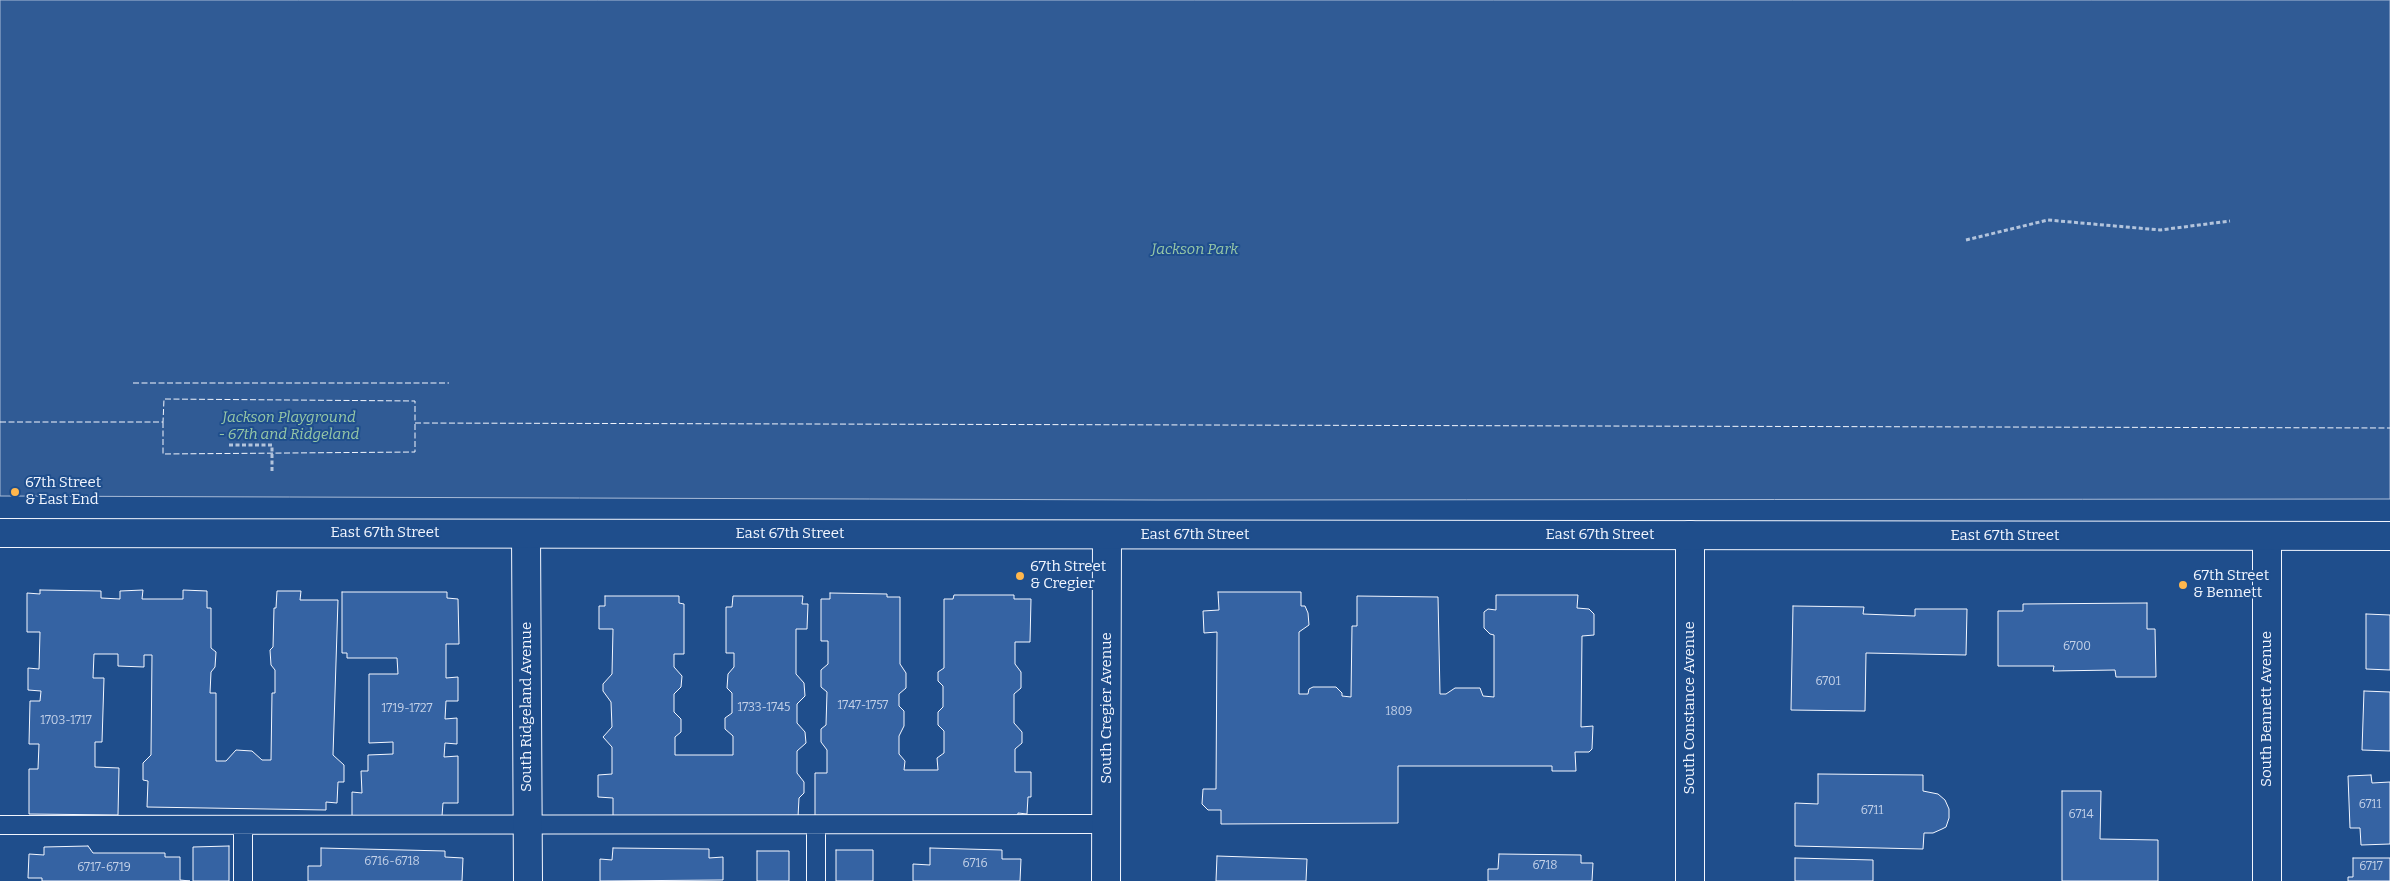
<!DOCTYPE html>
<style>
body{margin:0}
canvas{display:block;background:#1f4e8c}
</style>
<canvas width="2390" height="881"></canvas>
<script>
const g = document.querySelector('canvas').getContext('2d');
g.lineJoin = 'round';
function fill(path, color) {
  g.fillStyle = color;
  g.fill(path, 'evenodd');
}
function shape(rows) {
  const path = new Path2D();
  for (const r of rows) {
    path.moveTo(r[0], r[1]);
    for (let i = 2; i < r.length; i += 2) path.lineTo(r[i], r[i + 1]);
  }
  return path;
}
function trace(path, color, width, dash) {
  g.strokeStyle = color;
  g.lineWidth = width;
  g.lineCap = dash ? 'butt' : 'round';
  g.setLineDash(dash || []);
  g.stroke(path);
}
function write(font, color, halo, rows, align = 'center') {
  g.font = font + ' Bitter,serif';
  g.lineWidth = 4;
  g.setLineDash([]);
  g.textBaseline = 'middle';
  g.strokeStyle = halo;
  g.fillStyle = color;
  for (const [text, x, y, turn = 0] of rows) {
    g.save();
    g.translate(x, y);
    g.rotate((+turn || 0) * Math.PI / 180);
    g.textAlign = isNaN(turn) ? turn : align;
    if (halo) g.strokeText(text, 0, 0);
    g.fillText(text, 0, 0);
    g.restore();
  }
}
const green = shape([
 [0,0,2390,0,2390,499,1159,500,0,496,0,0]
]);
const building = shape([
 [40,590,101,591,101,598,120,599,120,591,143,590,142,599,183,599,183,590,207,591,207,608,211,608,211,648,216,652,215,667,211,672,210,693,216,693,216,761,226,761,236,750,252,751,262,760,271,760,272,693,275,693,275,670,271,665,270,650,273,647,274,608,276,608,277,591,301,591,300,600,338,600,333,755,344,765,344,782,338,782,337,803,326,802,326,810,147,807,148,781,143,780,143,763,151,755,152,655,144,655,144,667,118,666,118,654,94,654,93,678,104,678,102,742,95,742,95,767,119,768,118,815,29,814,29,769,38,769,39,744,29,744,30,701,40,701,41,691,28,690,28,668,39,669,40,632,27,632,27,593,40,594,40,590],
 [342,592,447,592,447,598,458,599,459,644,446,644,446,678,458,677,458,701,446,701,445,719,457,718,457,744,445,743,444,757,458,756,458,803,443,803,442,816,352,816,352,792,362,793,361,771,368,771,368,755,393,754,393,742,369,743,369,674,398,674,397,658,347,658,347,653,342,653,342,592],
 [1218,592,1301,592,1301,606,1305,606,1308,613,1309,625,1299,632,1299,694,1308,694,1309,689,1313,687,1336,687,1342,693,1342,696,1351,697,1352,626,1357,626,1357,596,1438,597,1440,694,1446,694,1455,688,1480,688,1483,696,1494,697,1494,635,1490,634,1484,628,1484,612,1488,609,1496,610,1496,595,1578,595,1577,608,1589,609,1594,614,1594,635,1582,636,1581,727,1593,726,1592,749,1589,752,1575,752,1576,771,1552,771,1552,766,1398,766,1398,823,1221,824,1221,810,1208,810,1202,804,1203,789,1216,789,1217,632,1204,633,1203,611,1219,610,1218,592],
 [830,593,887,594,887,597,900,597,900,664,906,673,906,688,899,694,899,706,904,711,904,726,899,736,899,754,905,761,904,770,938,770,937,758,944,753,944,731,938,725,938,712,943,707,943,686,938,681,938,672,944,668,944,599,953,599,954,595,1014,595,1014,599,1031,599,1030,642,1015,642,1015,664,1021,672,1021,688,1014,694,1014,723,1022,732,1022,743,1015,749,1015,772,1031,772,1031,797,1028,797,1027,814,1018,813,1017,820,815,819,815,773,827,773,827,750,821,742,821,729,826,725,827,692,821,687,821,670,828,664,828,641,821,641,821,599,830,599,830,593],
 [605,596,679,596,679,603,684,604,684,654,674,654,674,667,682,676,681,687,674,694,674,712,681,719,681,732,675,737,675,755,733,755,733,736,725,729,725,718,732,713,732,693,727,688,728,674,734,667,734,653,726,653,726,607,732,607,733,596,803,596,802,604,808,604,807,629,796,629,796,674,804,683,805,696,797,704,797,723,805,732,806,743,797,751,797,773,804,782,804,793,799,798,798,817,613,817,613,798,598,797,598,775,612,774,612,747,603,737,612,727,611,702,603,691,603,684,612,674,613,629,599,629,599,606,605,606,605,596],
 [2147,603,2147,629,2155,629,2156,677,2116,677,2115,670,2053,671,2054,666,1998,666,1998,611,2023,611,2023,604,2147,603],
 [1793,606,1864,607,1863,614,1915,616,1915,609,1967,609,1966,655,1866,653,1865,711,1791,710,1793,606],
 [2366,614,2390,615,2390,670,2366,669,2366,614],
 [2364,691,2390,692,2390,751,2362,750,2364,691],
 [1818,774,1923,775,1923,791,1938,794,1945,800,1949,809,1949,818,1946,827,1942,829,1933,833,1924,833,1923,849,1795,846,1795,803,1818,804,1818,774],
 [2371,775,2372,783,2390,782,2390,844,2361,845,2360,828,2350,828,2348,776,2371,775],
 [2062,791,2101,791,2100,839,2158,840,2158,881,2062,881,2062,791],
 [88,846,93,853,165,853,165,857,180,857,180,880,190,881,42,881,42,878,28,878,29,854,44,855,44,847,88,846],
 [229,846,229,881,193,881,193,847,229,846],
 [321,848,445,851,445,857,463,858,462,881,308,881,308,866,321,866,321,848],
 [613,848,709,849,709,858,723,857,723,880,600,881,600,859,612,860,613,848],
 [930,848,1002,850,1002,859,1021,859,1020,881,913,881,913,864,930,865,930,848],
 [836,850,873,850,873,881,836,881,836,850],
 [757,851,789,851,789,881,757,881,757,851],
 [1499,854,1581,855,1581,863,1593,863,1592,881,1488,881,1488,869,1498,869,1499,854],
 [1217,856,1307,859,1306,881,1216,881,1217,856],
 [1795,858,1873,860,1873,881,1795,881,1795,858],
 [2353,858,2390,858,2390,881,2348,881,2348,877,2353,877,2353,858]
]);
const path = shape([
 [1966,240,2048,220,2160,230,2230,221],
 [229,445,272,445,272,472]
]);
const service = shape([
 [0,825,1106,824],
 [243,825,243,881],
 [816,825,816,881]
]);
const minor = shape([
 [526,534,528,881],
 [1690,535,1690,881],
 [2267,537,2267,881],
 [1106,881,1107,535]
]);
const tertiary = shape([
 [0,533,2390,536]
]);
const fence = shape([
 [133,383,449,383],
 [0,422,163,422,164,399,415,401,415,423,2390,428],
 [163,422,163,454,415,452,415,423]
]);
const markers = [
 [15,492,5,"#ffb74d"],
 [1020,576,5,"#ffb74d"],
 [2183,585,5,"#ffb74d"]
];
const numberNames = [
 ["6700",2077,647],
 ["6701",1828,682],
 ["1747-1757",863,706],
 ["1733-1745",764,708],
 ["1719-1727",407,709],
 ["1809",1399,712],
 ["1703-1717",66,721],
 ["6711",2370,805],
 ["6711",1872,811],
 ["6714",2081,815],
 ["6716-6718",392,862],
 ["6716",975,864],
 ["6718",1545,866],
 ["6717",2371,867],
 ["6717-6719",104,868]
];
const parkNames = [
 ["Jackson Park",1195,250],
 ["Jackson Playground",289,418],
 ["- 67th and Ridgeland",289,435]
];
const poiNames = [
 ["67th Street",25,483],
 ["& East End",25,500],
 ["67th Street",1030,567],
 ["& Cregier",1030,584],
 ["67th Street",2193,576],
 ["& Bennett",2193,593]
];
const streetNames = [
 ["East 67th Street",385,533],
 ["East 67th Street",790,534],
 ["East 67th Street",1195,535],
 ["East 67th Street",1600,535],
 ["East 67th Street",2005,536],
 ["South Ridgeland Avenue",527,707,-90],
 ["South Cregier Avenue",1107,708,-90],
 ["South Constance Avenue",1690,708,-90],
 ["South Bennett Avenue",2267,709,-90]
];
fill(green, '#305b95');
trace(green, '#a8bbd7', 1);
fill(building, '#3563a3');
trace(building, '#f2f6ff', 1);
trace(service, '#f2f6ff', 20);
trace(minor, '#f2f6ff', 30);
trace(tertiary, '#f2f6ff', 30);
trace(path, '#b3c4dc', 3, [4, 2.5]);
trace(service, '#1f4e8c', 18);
trace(minor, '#1f4e8c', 28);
trace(tertiary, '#1f4e8c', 28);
trace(fence, '#f2f6ff', 1, [6, 2.5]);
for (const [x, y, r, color] of markers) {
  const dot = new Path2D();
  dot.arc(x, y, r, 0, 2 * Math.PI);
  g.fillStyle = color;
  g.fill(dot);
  trace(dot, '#1f4e8c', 2);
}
write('12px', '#c3d1e8', null, numberNames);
write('italic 15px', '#97c8a6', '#1f4e8c', parkNames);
write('15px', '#f2f6ff', '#1f4e8c', poiNames, 'left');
write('15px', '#f2f6ff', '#1f4e8c', streetNames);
</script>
